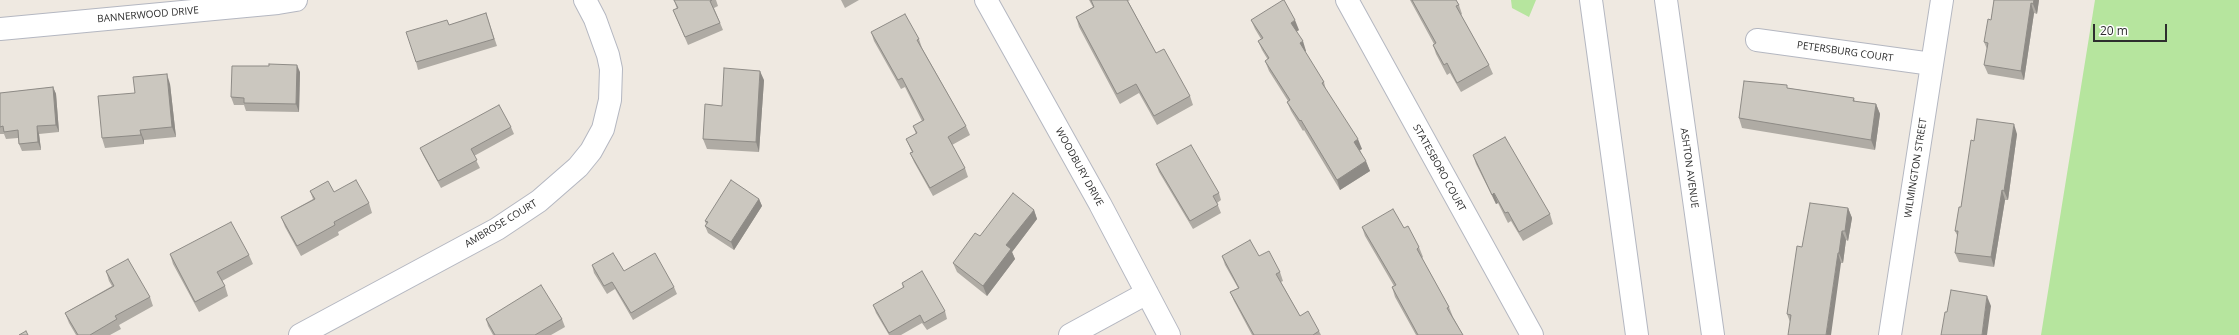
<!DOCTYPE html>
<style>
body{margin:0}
#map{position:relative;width:2239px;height:335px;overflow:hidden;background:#efe9e1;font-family:"Open Sans",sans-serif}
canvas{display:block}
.scale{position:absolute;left:2093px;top:24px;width:74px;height:18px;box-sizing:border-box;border:2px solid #2e2e2e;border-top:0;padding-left:5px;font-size:12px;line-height:14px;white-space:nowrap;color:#2e2e2e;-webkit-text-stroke:3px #fff;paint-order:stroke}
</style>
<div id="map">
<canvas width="2239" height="335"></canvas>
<div class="scale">20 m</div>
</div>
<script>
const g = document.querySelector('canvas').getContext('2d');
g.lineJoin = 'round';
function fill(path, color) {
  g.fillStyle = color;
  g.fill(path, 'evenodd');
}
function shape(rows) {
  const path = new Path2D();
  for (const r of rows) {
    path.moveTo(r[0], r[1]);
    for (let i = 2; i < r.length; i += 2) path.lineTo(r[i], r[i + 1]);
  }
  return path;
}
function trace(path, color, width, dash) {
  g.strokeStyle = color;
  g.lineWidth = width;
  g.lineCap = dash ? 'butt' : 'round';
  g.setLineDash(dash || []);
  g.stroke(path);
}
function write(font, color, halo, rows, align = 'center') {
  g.font = font + ' "Open Sans",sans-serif';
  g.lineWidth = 4;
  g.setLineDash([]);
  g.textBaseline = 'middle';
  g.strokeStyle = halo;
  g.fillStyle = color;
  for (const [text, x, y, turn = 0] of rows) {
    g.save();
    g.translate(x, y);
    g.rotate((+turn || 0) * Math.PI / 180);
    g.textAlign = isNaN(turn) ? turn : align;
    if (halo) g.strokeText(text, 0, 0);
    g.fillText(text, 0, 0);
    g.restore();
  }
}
const green = shape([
 [1511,0,1536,0,1529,17,1512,8],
 [2095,0,2239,0,2239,335,2041,335]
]);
const minor = shape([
 [986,0,1100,204,1169,335],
 [1347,0,1532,335],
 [0,29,278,3,296,0],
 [1757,40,1932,64],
 [300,335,497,229,539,201,578,167,591,151,603,129,610,100,611,69,608,55,595,19,585,0],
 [1070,335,1147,293],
 [1890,335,1942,0]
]);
const secondary = shape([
 [1591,0,1637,335],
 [1666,0,1713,335]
]);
const wall = shape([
 [674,0,716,0,718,6,714,8,723,30,688,45,673,10,677,9],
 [841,0,859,0,845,8],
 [1089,0,1130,0,1128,1,1156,53,1190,96,1193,105,1157,125,1139,93,1120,104,1079,27,1076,17,1093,7],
 [1410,0,1456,0,1459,5,1462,14,1461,15,1489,65,1493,74,1461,92,1450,73,1447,75,1436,54,1433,45,1434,44],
 [1994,0,2039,0,2037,14,2034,13,2024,80,1988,74,1984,65,1987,49,1984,42,1991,20],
 [486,13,497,46,418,70,416,62,449,25],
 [1251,20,1299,30,1296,32,1306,51,1305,52,1324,82,1326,90,1362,149,1360,150,1370,171,1340,190,1304,130,1303,131,1291,111,1287,102,1288,101,1269,71,1265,61,1268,60,1262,50,1258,41,1261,39,1255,29],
 [871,32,919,39,922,48,966,126,970,135,952,145,965,168,968,177,933,196,914,162,910,153,912,152,910,148,906,139,916,134,913,126,922,121,905,87,901,89,874,41],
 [300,72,299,112,246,111,244,105,234,105,231,97],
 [764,80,759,152,707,149,703,139,722,106],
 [170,84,176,137,144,140,144,144,105,148,102,138,135,93],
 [53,87,56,94,59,132,39,134,41,150,22,151,19,144,18,138,6,139,4,134,0,134,0,93],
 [1788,88,1854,98,1855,102,1876,104,1880,114,1875,150,1742,128,1739,118],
 [511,127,514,134,474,156,480,168,441,188,423,155,420,148],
 [2017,134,2008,200,2005,200,1994,267,1959,262,1955,253,1958,237,1955,231,1961,207,1974,141],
 [1473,155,1550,214,1553,224,1523,241,1511,221,1508,223,1498,203,1496,204,1476,164],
 [1156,164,1219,193,1221,200,1217,203,1221,213,1193,229,1159,172],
 [310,191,334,192,369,203,372,213,338,232,339,235,301,256,285,227,281,217,313,199],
 [759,199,762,206,734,250,708,233,705,226,706,224,705,221],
 [1848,208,1852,218,1848,241,1846,240,1843,263,1841,263,1790,322,1787,314,1802,247],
 [1034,210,1037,219,1012,252,1015,259,987,296,957,272,953,263,980,236],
 [1362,227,1404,228,1419,247,1423,257,1422,258,1449,307,1453,317,1463,335,1416,335,1395,297,1392,287,1394,286,1365,236],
 [170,254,249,255,253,264,222,281,225,286,228,296,199,312,173,264],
 [1222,256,1259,256,1280,272,1283,281,1281,282,1300,316,1319,331,1321,335,1252,335,1234,301,1230,292,1238,288,1225,265],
 [592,265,624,271,674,287,677,294,633,320,615,289,607,294,594,273],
 [106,271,150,297,153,306,119,325,121,329,110,335,76,335,69,323,65,313,112,286,109,281],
 [902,283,945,311,947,319,927,330,922,323,901,335,889,335,876,313,873,305,903,288],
 [486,319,562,319,565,327,551,335,493,335,488,326]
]);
const shadedWall = shape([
 [2034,0,2039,0,2037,14,2033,4],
 [2031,3,2034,13,2024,80,2021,71],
 [1295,20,1299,30,1294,33,1291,23],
 [1303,41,1306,51,1303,53,1300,43],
 [297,65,300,72,299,112,296,104],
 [760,71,764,80,759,152,756,142],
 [167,74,170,84,176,137,172,127],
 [53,87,56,94,59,132,56,125],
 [1876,104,1880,114,1875,150,1871,140],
 [2014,124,2017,134,2008,200,2004,191],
 [37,126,39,134,41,150,38,142],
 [140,130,144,140,144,144,141,135],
 [1358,139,1362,149,1358,151,1354,142],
 [1366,161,1370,171,1340,190,1337,180],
 [2002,190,2005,200,1994,267,1991,257],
 [1494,193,1498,203,1496,204,1492,195],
 [759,199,762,206,734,250,731,242],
 [1848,208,1852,218,1848,241,1845,231],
 [1034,210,1037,219,1012,252,1015,259,987,296,983,286,1006,245],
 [1842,231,1846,240,1843,263,1839,253],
 [1838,253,1841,263,1831,335,1826,335],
 [1987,296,1991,306,1987,335,1982,335]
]);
const building = shape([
 [674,0,712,0,710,1,720,23,685,37,673,10,678,8,674,0],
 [1091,0,1127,0,1156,53,1164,49,1190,96,1154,116,1136,84,1117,94,1076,17,1094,7,1091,0],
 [1283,0,1284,0,1295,20,1291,23,1303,41,1300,43,1324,82,1322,83,1358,139,1354,142,1366,161,1337,180,1301,120,1300,121,1287,102,1290,100,1265,61,1269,58,1258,41,1263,38,1251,20,1283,0],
 [1412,0,1456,0,1459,5,1456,6,1489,65,1457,83,1447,63,1444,65,1433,45,1436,43,1412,0],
 [1994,0,2034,0,2033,4,2031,3,2021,71,1984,65,1988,43,1984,42,1988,19,1991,20,1994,0],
 [486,13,494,39,416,62,406,32,447,20,449,25,486,13],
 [905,14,919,39,917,40,966,126,948,137,965,168,930,188,910,153,913,152,906,139,917,133,913,126,924,120,902,78,898,80,871,32,905,14],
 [269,64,297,65,296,104,244,103,244,98,231,97,232,66,269,66,269,64],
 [724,68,760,71,756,142,703,139,705,104,722,106,724,68],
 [167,74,172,127,140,130,141,135,102,138,98,96,135,93,133,77,167,74],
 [1744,81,1787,85,1787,88,1854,98,1853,101,1876,104,1871,140,1739,118,1744,81],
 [53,87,56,125,37,126,38,142,19,144,18,130,4,132,3,126,0,127,0,93,53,87],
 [499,105,511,127,471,149,477,160,438,181,420,148,499,105],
 [1977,119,2014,124,2004,191,2002,190,1991,257,1955,253,1958,231,1955,231,1959,207,1961,207,1971,140,1974,141,1977,119],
 [1505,137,1550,214,1519,232,1508,212,1505,213,1494,193,1492,195,1473,155,1505,137],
 [1191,145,1219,193,1213,196,1218,205,1190,221,1156,164,1191,145],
 [356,180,369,203,334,222,335,225,297,246,281,217,315,199,310,191,328,181,334,192,356,180],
 [731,180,759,199,731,242,705,226,708,222,705,221,731,180],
 [1013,193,1034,210,1006,245,1011,249,983,286,953,263,975,233,980,236,1013,193],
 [1810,203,1848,208,1845,231,1842,231,1839,253,1838,253,1826,335,1788,335,1791,315,1787,314,1797,246,1802,247,1810,203],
 [1393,209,1404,228,1408,226,1419,247,1417,249,1449,307,1447,308,1463,335,1418,335,1392,287,1396,285,1362,227,1393,209],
 [231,222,249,255,217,272,225,286,195,302,170,254,231,222],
 [1250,240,1259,256,1269,251,1280,272,1276,274,1300,316,1308,311,1319,331,1313,335,1254,335,1230,292,1239,288,1222,256,1250,240],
 [613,253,624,271,655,253,674,287,631,313,612,282,604,286,592,265,613,253],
 [128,259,150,297,115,316,117,319,90,335,78,335,65,313,114,286,106,271,128,259],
 [922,271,945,311,924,323,920,315,889,333,873,305,904,287,902,283,922,271],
 [541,285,562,319,535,335,495,335,486,319,541,285],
 [1951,290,1987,296,1982,335,1941,335,1945,312,1947,312,1951,290],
 [26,331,28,335,19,335,26,331]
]);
const streetNames = [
 ["BANNERWOOD DRIVE",148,15,-5],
 ["PETERSBURG COURT",1845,52,8],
 ["WOODBURY DRIVE",1079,167,61],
 ["STATESBORO COURT",1439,168,61],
 ["ASHTON AVENUE",1689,168,82],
 ["WILMINGTON STREET",1916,168,-81],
 ["AMBROSE COURT",501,224,-31]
];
fill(green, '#b6e59e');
trace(minor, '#b4b7c1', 24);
trace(secondary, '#b4b7c1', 24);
trace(minor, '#fff', 22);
trace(secondary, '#fff', 22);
fill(wall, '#afaba4');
fill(shadedWall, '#8e8b86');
fill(building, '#cbc7bf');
trace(building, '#8e8b86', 1);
write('10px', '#2e2e2e', '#fff', streetNames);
</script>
